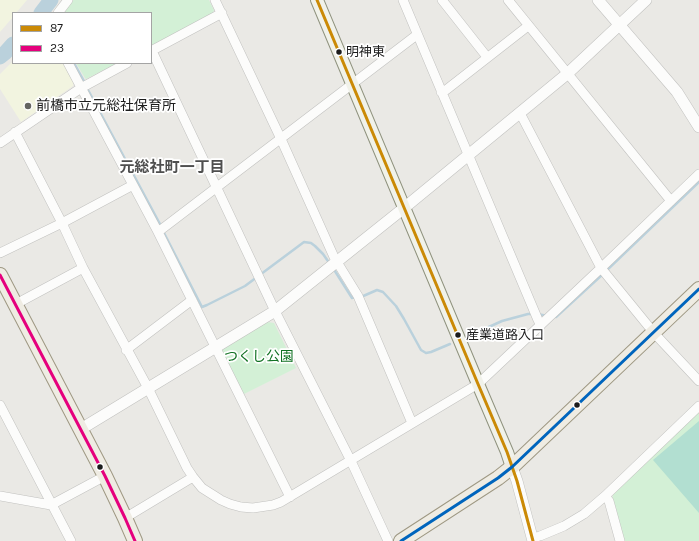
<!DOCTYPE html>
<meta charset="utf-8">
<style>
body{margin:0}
#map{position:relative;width:699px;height:541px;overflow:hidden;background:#eae9e5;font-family:Karla,sans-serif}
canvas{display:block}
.legend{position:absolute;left:12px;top:12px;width:140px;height:52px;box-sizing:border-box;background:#fff;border:1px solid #a4a4a4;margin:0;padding:5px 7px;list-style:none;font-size:12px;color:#1c1c1c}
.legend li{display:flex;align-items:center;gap:8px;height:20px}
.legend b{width:20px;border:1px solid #a4a4a4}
</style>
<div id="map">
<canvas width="699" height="541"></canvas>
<ul class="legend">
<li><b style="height:5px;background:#cb8a06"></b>87</li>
<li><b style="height:5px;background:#e5007d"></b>23</li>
</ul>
</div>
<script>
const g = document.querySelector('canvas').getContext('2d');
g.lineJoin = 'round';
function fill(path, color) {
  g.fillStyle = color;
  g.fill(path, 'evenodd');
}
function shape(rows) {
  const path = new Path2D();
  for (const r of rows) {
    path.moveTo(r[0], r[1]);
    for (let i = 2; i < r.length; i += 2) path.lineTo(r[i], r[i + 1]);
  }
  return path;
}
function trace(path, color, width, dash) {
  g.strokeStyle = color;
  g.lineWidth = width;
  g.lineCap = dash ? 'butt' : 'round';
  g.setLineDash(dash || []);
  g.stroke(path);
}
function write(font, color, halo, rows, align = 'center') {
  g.font = font + ' Karla,"Noto Sans JP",sans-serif';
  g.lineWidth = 3.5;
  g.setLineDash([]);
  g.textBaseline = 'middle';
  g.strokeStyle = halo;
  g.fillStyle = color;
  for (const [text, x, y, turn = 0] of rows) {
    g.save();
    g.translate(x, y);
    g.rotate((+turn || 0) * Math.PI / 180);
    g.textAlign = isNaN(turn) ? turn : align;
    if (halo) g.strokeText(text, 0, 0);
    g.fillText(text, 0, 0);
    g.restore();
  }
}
const education = shape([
 [0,0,27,0,16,13,13,13,13,17,0,32],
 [13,61,13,63,64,63,74,81,73,86,21,122,0,89,0,74]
]);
const park = shape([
 [73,0,209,0,214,10,212,15,151,46,151,13,64,13],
 [76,63,118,63,86,79,85,78],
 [267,322,274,323,296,368,244,394,239,393,221,355,222,349],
 [699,411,699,541,624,541,612,500,613,494]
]);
const pitch = shape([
 [699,421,699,513,653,460]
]);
const stream = shape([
 [43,12,44,13],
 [74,63,85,83],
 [87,88,161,226],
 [163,231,202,307,207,305,245,286,304,242,311,243,315,246,323,254,330,264],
 [333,268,352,298,356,297],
 [607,270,699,182],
 [361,297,377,290,383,292,396,306,404,319,421,350,426,353,431,352,450,344],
 [537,314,548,316],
 [553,316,556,317,603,274],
 [469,336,502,321,528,314,532,314]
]);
const river = shape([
 [41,13,51,0],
 [0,57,5,53,13,44]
]);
const minor = shape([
 [215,0,281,139,334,257,358,296,412,423],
 [403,0,538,320,541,325],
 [442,0,487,57],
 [508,0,671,201],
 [58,13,68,0],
 [151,51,222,13],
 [152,51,275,311,351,461,388,541],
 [68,63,158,232,290,497],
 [441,92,446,90,528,26],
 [520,113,601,268,654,333,699,381],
 [15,132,62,223,83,268,148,388,187,468,193,477,202,488,221,500,230,504,241,507,253,508,273,505,281,502,478,384,601,268,699,174],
 [0,143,81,88,127,63],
 [158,232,414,37,417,36],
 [0,253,62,223,133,185],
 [16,304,83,268],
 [126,350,192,300],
 [0,405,71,541],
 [0,496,51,505,105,476],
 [605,496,609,501,620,541],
 [125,518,193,477],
 [532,538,540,536,564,526,584,514,605,496,699,406]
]);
const tertiary = shape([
 [598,0,677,92,699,127],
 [81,429,275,311,404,208,567,74,646,0],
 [512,467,517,481,533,541]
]);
const secondary = shape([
 [317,0,478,384,507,452,512,467]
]);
const primary = shape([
 [0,275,105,476,125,518,135,541],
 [401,541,498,478,512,467,699,289]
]);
const bus1 = shape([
 [317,0,478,384,507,452,517,481,533,541]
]);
const bus2 = shape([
 [0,275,105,476,125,518,135,541]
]);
const bus3 = shape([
 [401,541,498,478,512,467,699,289]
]);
const markers = [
 [339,52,3.5,"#1c1c1c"],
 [28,106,4,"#646462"],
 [458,335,3.5,"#1c1c1c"],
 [577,405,3.5,"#1c1c1c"],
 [100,467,3.5,"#1c1c1c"]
];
const busNames = [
 ["明神東",346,52],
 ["産業道路入口",466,335]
];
const poiNames = [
 ["前橋市立元総社保育所",36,106]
];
const parkNames = [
 ["つくし公園",259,357]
];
const neighbourhoodNames = [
 ["元総社町一丁目",172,168]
];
fill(education, '#f2f4e0');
fill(park, '#d3f0d6');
fill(pitch, '#b2dfd1');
trace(stream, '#bad1dc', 2.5);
trace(river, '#bad1dc', 15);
trace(minor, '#c1c1bf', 10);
trace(tertiary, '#c1c1bf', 12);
trace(secondary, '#8f927e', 14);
trace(primary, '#9e9883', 16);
trace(minor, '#fcfcfb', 9);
trace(tertiary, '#fcfcfb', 11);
trace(secondary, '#f1f2ea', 12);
trace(primary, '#efece3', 14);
trace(bus1, '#cb8a06', 3);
trace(bus2, '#e5007d', 3);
trace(bus3, '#0065bd', 3);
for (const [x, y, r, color] of markers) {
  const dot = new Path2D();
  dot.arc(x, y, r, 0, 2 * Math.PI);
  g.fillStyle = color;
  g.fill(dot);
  trace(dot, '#fff', 1.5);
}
write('13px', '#1c1c1c', '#fff', busNames, 'left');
write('14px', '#1c1c1c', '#fff', poiNames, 'left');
write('14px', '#127224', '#fff', parkNames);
write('bold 15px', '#4f4f4f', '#fff', neighbourhoodNames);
</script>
